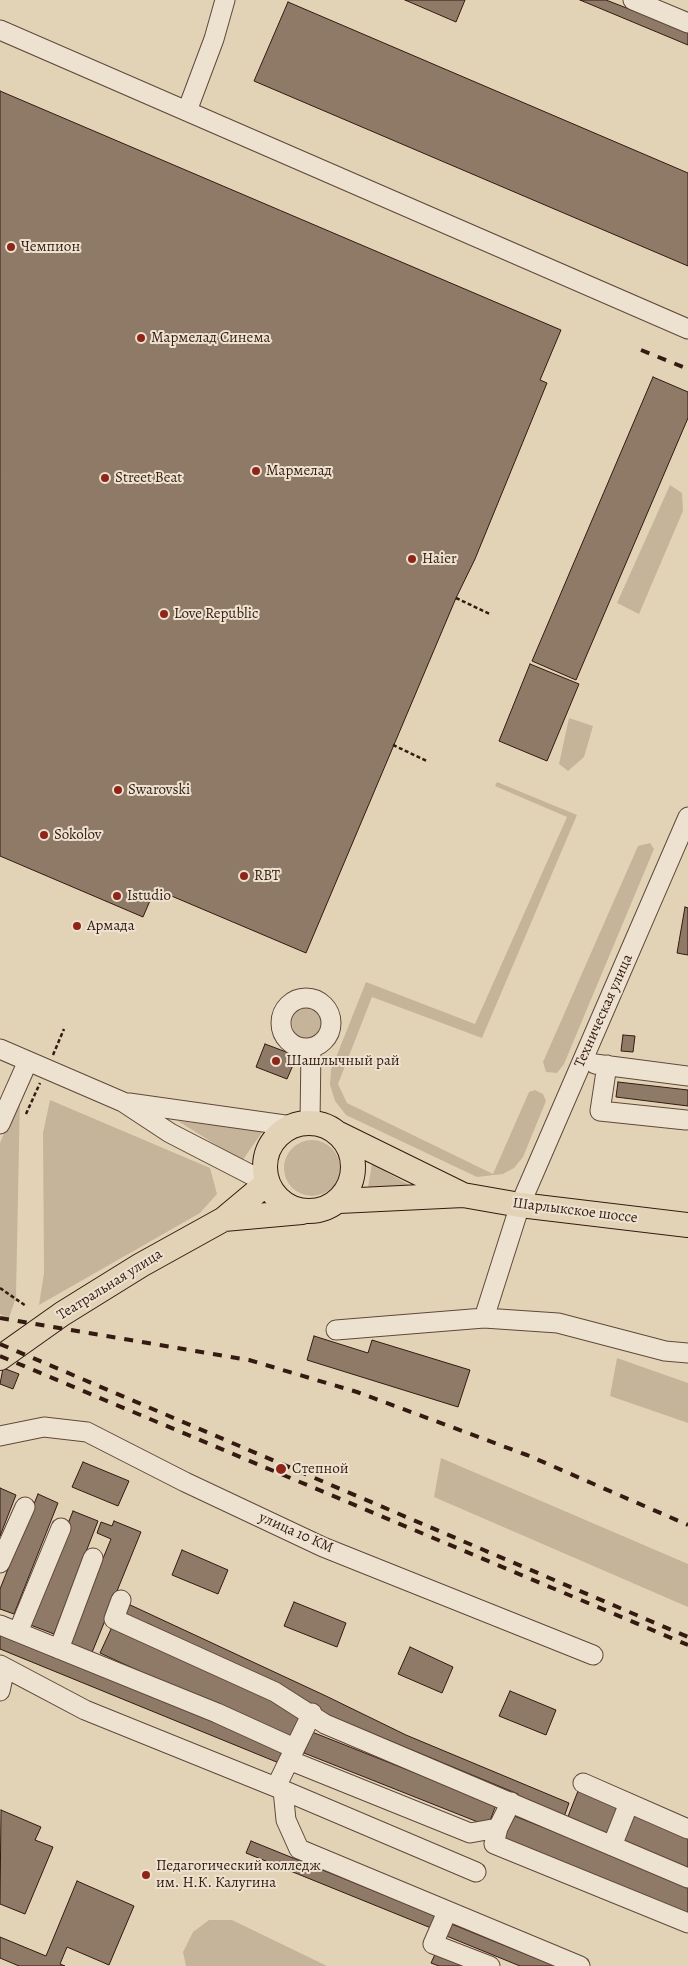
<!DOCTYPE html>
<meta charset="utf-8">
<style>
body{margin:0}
canvas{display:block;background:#e3d3b6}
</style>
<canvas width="688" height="1966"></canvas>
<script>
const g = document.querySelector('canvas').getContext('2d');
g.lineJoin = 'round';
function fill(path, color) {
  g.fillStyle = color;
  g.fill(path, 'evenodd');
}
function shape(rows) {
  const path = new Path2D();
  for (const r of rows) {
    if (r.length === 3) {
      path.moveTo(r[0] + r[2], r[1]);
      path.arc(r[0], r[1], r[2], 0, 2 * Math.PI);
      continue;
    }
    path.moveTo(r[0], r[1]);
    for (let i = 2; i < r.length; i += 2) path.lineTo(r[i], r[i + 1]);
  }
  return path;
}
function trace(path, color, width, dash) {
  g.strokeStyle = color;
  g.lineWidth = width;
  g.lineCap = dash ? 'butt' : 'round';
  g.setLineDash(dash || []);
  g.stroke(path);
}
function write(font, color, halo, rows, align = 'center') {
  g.font = font + ' Alegreya,serif';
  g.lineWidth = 4;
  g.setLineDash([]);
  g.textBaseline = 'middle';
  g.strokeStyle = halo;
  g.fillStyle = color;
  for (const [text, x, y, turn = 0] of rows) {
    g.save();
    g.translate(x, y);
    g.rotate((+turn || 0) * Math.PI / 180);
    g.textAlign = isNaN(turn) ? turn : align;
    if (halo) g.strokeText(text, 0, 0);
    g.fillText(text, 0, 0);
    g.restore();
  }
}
const green = shape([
 [670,485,682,493,683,511,639,614,617,603],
 [569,718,593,726,584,757,568,771,559,764],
 [497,782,577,815,482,1038,372,997,338,1084,347,1103,493,1174,529,1092,535,1090,543,1094,546,1101,523,1157,514,1168,503,1174,477,1177,346,1115,335,1101,330,1085,331,1070,366,982,475,1024,567,817,495,786],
 [650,843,654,849,564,1064,557,1073,546,1072,543,1062,638,846],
 [309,1023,17],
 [20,1095,16,1297,9,1318,0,1314,0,1143],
 [50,1100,210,1168,217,1194,200,1213,39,1305,44,1273,43,1133],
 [178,1121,263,1131,242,1161],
 [312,1168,28],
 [372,1164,411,1186,368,1187],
 [617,1358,688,1383,688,1423,610,1396],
 [441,1458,688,1564,688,1607,434,1497],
 [209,1920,232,1920,327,1966,186,1966,183,1952,193,1932]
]);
const building = shape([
 [405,0,465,0,456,22,405,0],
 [580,0,606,0,688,32,688,45,580,0],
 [288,2,688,173,688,266,254,81,288,2],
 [0,91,561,330,540,380,547,383,475,559,456,598,306,953,155,889,143,917,0,856,0,91],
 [653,377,688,392,688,418,576,680,532,661,653,377],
 [530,664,579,684,547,761,499,741,530,664],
 [685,907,688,908,688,955,677,953,685,907],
 [623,1035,635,1036,633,1052,621,1051,623,1035],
 [265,1044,297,1056,287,1079,256,1067,265,1044],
 [618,1082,688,1090,688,1106,616,1097,618,1082],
 [314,1336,368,1353,372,1340,470,1370,458,1407,307,1360,314,1336],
 [3,1368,19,1374,13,1389,0,1384,3,1368],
 [83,1462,129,1481,118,1506,72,1487,83,1462],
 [0,1488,16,1495,0,1536,0,1488],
 [38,1494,58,1503,14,1614,0,1609,0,1589,38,1494],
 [73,1511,98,1521,54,1634,28,1624,73,1511],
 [114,1521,141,1532,91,1655,67,1646,111,1539,97,1533,101,1522,112,1526,114,1521],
 [182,1550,228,1570,218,1594,172,1575,182,1550],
 [294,1602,346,1623,337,1647,284,1626,294,1602],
 [126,1603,326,1696,406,1735,569,1803,564,1817,516,1798,518,1794,325,1714,239,1667,147,1623,145,1628,121,1614,126,1603],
 [112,1627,303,1715,291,1741,100,1653,112,1627],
 [0,1635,284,1750,279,1763,0,1649,0,1635],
 [410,1647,453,1667,442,1693,398,1674,410,1647],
 [510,1691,556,1710,546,1735,499,1716,510,1691],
 [312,1732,496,1805,488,1826,304,1753,312,1732],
 [578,1791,620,1808,609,1835,567,1819,578,1791],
 [1,1810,41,1827,35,1840,53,1847,25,1914,0,1904,1,1810],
 [512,1815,688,1885,688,1914,502,1840,512,1815],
 [633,1815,688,1838,688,1871,621,1844,633,1815],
 [251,1841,441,1918,436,1930,246,1853,251,1841],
 [77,1881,134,1906,109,1965,67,1947,60,1964,65,1966,19,1966,0,1958,0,1937,46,1956,77,1881],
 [449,1923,555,1966,520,1966,444,1935,449,1923],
 [437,1950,476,1966,439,1966,431,1963,437,1950]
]);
const path = shape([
 [456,598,490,614],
 [393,745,427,761],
 [53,1055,64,1029],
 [26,1114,40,1083],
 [0,1288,26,1306]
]);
const minor = shape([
 [633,0,688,23],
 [0,30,688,329],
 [187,111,214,39,225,0],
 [306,1023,25],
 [0,1049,123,1102,170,1133,267,1183],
 [595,1064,688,1076],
 [607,1065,600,1111,686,1120],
 [129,1103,292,1126],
 [310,1123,311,1048],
 [0,1124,28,1061],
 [484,1318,520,1205,688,817],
 [336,1330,484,1318,558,1323,665,1351,688,1353],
 [0,1436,44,1427,87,1432,185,1482,323,1547,593,1655],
 [0,1563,25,1507],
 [121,1600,114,1619,275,1692,325,1724,688,1878],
 [0,1625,217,1713,294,1748],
 [18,1632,61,1528],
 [59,1649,93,1558],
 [0,1665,85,1710,283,1790,476,1872],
 [0,1691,5,1668],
 [289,1760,470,1833,498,1828],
 [583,1783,688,1829],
 [276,1787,312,1713],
 [283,1790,286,1820,299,1849,580,1966],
 [511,1802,498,1828,494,1844,688,1923],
 [612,1846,629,1803],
 [447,1912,433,1944,490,1966]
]);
const major = shape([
 [309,1167,44],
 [339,1134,461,1194],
 [339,1201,463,1195,520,1205,688,1225],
 [224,1219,302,1212],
 [0,1358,62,1314,141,1265,224,1219,267,1183]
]);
const rail = shape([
 [641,350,688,369],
 [0,1318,249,1360,357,1392,527,1455,688,1525],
 [0,1344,688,1637],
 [0,1356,688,1645]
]);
const markers = [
 [11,247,5,"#8f2418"],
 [141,338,5,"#8f2418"],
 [256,471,5,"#8f2418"],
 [105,478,5,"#8f2418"],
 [412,559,5,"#8f2418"],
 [164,614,5,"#8f2418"],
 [118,790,5,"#8f2418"],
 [44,835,5,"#8f2418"],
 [244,876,5,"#8f2418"],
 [117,896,5,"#8f2418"],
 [77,926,5,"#8f2418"],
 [276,1061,5,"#8f2418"],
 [281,1469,6,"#8f2418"],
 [146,1875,5,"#8f2418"]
];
const poiNames = [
 ["Чемпион",21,247],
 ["Мармелад Синема",151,338],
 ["Мармелад",266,471],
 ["Street Beat",115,478],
 ["Haier",422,559],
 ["Love Republic",174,614],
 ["Swarovski",128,790],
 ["Sokolov",54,835],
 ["RBT",254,876],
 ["Istudio",127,896],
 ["Армада",87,926],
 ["Шашлычный рай",286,1061],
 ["Степной",292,1469],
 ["Педагогический колледж",156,1866],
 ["им. Н.К. Калугина",156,1883]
];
const streetNames = [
 ["Техническая улица",604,1011,-66],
 ["Шарлыкское шоссе",575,1211,7],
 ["Театральная улица",110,1285,-32],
 ["улица 10 КМ",296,1533,24]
];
fill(green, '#c5b49a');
fill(building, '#8f7a67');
trace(building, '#341a11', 1);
trace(minor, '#60483a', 21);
trace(major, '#341a11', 26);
trace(path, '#341a11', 2.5, [4, 2.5]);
trace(minor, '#ede2d0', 19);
trace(major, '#e3d3b6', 24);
trace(rail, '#341a11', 4, [9, 9]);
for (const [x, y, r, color] of markers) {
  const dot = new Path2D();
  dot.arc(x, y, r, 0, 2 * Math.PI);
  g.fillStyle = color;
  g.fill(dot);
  trace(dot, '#ede2d0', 2);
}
write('15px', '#341a11', '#ede2d0', poiNames, 'left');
write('15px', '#341a11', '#ede2d0', streetNames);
</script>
